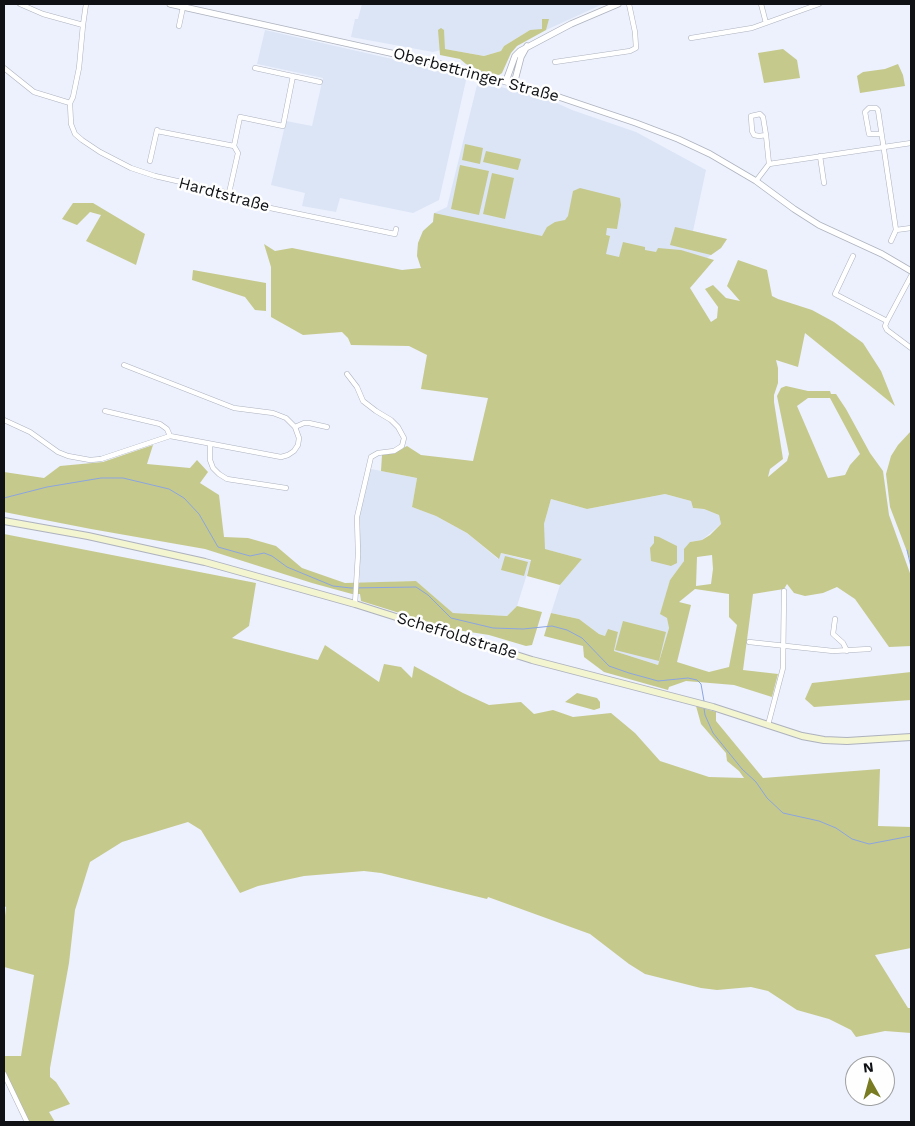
<!DOCTYPE html>
<meta charset="utf-8">
<style>
body{margin:0}
#map{position:relative;width:915px;height:1126px;overflow:hidden;background:#ecf1fd;font-family:"Work Sans",sans-serif}
canvas{display:block}
.frame{position:absolute;inset:0;border:5px solid #0f1114;pointer-events:none}
.north{position:absolute;left:845px;top:1056px;width:50px;height:50px;box-sizing:border-box;background:#fefefe;border:1px solid #9e9fa0;border-radius:50%;rotate:353deg;font-size:14px;font-weight:700;line-height:20px;text-align:center;color:#0f1114}
.north::after{content:'';display:block;margin:auto;width:18px;height:22px;background:#797b23;clip-path:polygon(50% 0,100% 100%,50% 72%,0 100%)}
</style>
<div id="map">
<canvas width="915" height="1126"></canvas>
<div class="frame"></div>
<div class="north">N</div>
</div>
<script>
const g = document.querySelector('canvas').getContext('2d');
g.lineJoin = 'round';
function fill(path, color) {
  g.fillStyle = color;
  g.fill(path, 'evenodd');
}
function shape(rows) {
  const path = new Path2D();
  for (const r of rows) {
    path.moveTo(r[0], r[1]);
    for (let i = 2; i < r.length; i += 2) path.lineTo(r[i], r[i + 1]);
  }
  return path;
}
function trace(path, color, width, dash) {
  g.strokeStyle = color;
  g.lineWidth = width;
  g.lineCap = dash ? 'butt' : 'round';
  g.setLineDash(dash || []);
  g.stroke(path);
}
function write(font, color, halo, rows, align = 'center') {
  g.font = font + ' "Work Sans",sans-serif';
  g.lineWidth = 5;
  g.setLineDash([]);
  g.textBaseline = 'middle';
  g.strokeStyle = halo;
  g.fillStyle = color;
  for (const [text, x, y, turn = 0] of rows) {
    g.save();
    g.translate(x, y);
    g.rotate((+turn || 0) * Math.PI / 180);
    g.textAlign = isNaN(turn) ? turn : align;
    if (halo) g.strokeText(text, 0, 0);
    g.fillText(text, 0, 0);
    g.restore();
  }
}
const built = shape([
 [362,4,603,4,546,30,530,30,504,46,501,51,484,56,445,49,433,52,351,37,355,19,358,19],
 [265,30,467,76,439,200,413,213,340,198,336,212,302,206,305,193,271,185,286,121,312,126,323,78,257,64],
 [478,81,550,100,572,110,636,132,706,170,693,231,727,239,721,248,693,268,417,256,418,243,423,231,433,222,434,213,447,207],
 [371,469,417,478,412,507,436,516,467,533,498,559,501,553,531,561,517,606,507,616,453,613,416,581,360,583,359,516],
 [665,494,691,501,693,508,704,509,719,515,721,524,702,540,690,542,684,561,670,580,668,618,669,628,658,665,614,651,618,632,605,636,599,634,579,619,551,613,560,585,582,559,544,549,544,524,551,499,587,509]
]);
const green = shape([
 [542,19,549,19,546,30,517,46,511,53,502,73,499,75,486,73,466,64,460,59,440,55,438,30,441,28,444,30,445,49,484,56,501,51,504,46,530,30,542,29],
 [783,49,797,60,800,78,764,83,758,53],
 [898,64,903,75,905,86,860,93,857,76,863,72,885,69],
 [465,144,483,148,480,164,462,160],
 [486,151,521,159,518,170,483,162],
 [460,165,489,171,479,215,451,209],
 [492,173,514,178,505,219,483,214],
 [580,188,620,198,621,205,617,229,607,228,606,235,610,236,606,254,619,257,623,242,645,247,645,250,656,252,658,248,681,250,714,260,690,288,711,322,717,318,718,307,705,289,713,285,726,298,740,301,727,286,738,260,767,270,772,296,778,299,812,310,834,322,863,343,881,371,895,406,805,333,798,367,776,360,778,368,778,383,774,395,774,402,783,459,770,469,768,477,787,461,789,454,777,396,781,388,786,386,808,391,830,391,831,394,836,394,846,409,870,453,883,471,889,515,911,576,911,646,889,647,855,599,837,587,823,593,805,596,794,593,787,584,784,589,753,594,743,670,778,674,772,697,734,685,686,681,669,687,668,690,604,672,584,657,583,646,544,636,551,613,579,619,599,634,605,636,608,629,618,632,614,651,658,665,669,628,667,618,660,614,670,580,684,561,684,549,690,542,702,540,710,535,721,524,719,515,704,509,693,508,691,501,665,494,587,509,551,499,544,524,545,549,582,559,560,585,527,576,531,560,501,553,499,559,467,533,436,516,412,507,417,478,381,471,382,455,394,453,407,446,421,455,473,461,488,398,421,389,427,355,409,346,351,345,348,338,342,332,303,335,271,317,271,267,264,244,275,251,292,248,402,270,421,268,417,256,418,243,423,231,433,222,434,213,542,236,547,227,555,222,565,220,568,216,573,191],
 [808,398,830,398,860,454,850,465,845,475,828,478,797,406],
 [712,555,713,569,711,584,696,586,697,557],
 [695,589,729,594,729,617,737,625,729,667,709,672,677,662,691,605,679,602],
 [73,203,93,203,145,234,136,265,86,241,101,215,90,212,77,225,62,219],
 [675,227,693,231,727,239,721,248,711,255,670,245],
 [193,270,266,283,266,311,255,310,245,297,192,280],
 [911,431,911,562,890,507,886,474,891,456,898,445],
 [153,445,147,464,190,468,197,460,208,472,200,483,219,495,224,537,248,538,276,546,302,568,345,583,416,581,453,613,507,616,517,606,542,612,532,645,526,646,489,635,451,629,361,601,360,594,352,594,312,583,205,549,91,529,4,512,4,472,44,478,60,466,103,462],
 [4,534,256,583,249,626,232,638,318,660,325,645,379,682,384,664,401,667,412,678,414,666,463,693,489,705,521,702,534,714,553,710,573,717,611,713,635,733,660,761,709,777,744,778,739,771,727,761,726,753,701,724,696,706,716,712,716,721,763,778,880,769,878,826,911,827,911,948,875,955,908,1008,911,1008,911,1033,885,1031,856,1037,851,1030,829,1019,797,1010,768,991,751,987,717,990,701,988,645,974,629,964,590,934,488,897,487,899,381,873,364,871,304,876,258,886,240,893,201,830,188,822,122,842,90,862,75,910,69,963,50,1068,50,1077,56,1082,70,1104,49,1112,55,1122,28,1122,4,1070,4,1056,21,1056,34,975,4,967,4,925,6,907,4,906],
 [654,536,659,537,677,546,677,563,671,566,651,561,650,548,654,543],
 [505,556,528,562,524,576,501,570],
 [623,621,666,632,659,661,615,650],
 [911,672,911,700,814,707,805,699,812,683],
 [577,693,597,698,600,702,600,708,594,710,565,702]
]);
const stream = shape([
 [4,498,47,487,101,478,123,478,169,489,184,498,199,514,218,547,250,556,264,553,272,556,287,567,333,586,351,588,416,587,428,595,451,618,493,628,523,629,552,626,567,630,582,638,609,666,629,673,658,681,688,678,697,680,701,684,704,701],
 [907,550,911,567],
 [704,708,705,715,713,733,742,769,756,782,767,798,783,813,819,821,836,828,852,839,869,844,911,836]
]);
const minor = shape([
 [20,4,43,14,83,25],
 [761,4,766,23],
 [179,26,183,7],
 [691,38,752,28,819,4],
 [555,62,630,51,636,48,635,32,629,4],
 [4,68,34,92,70,103,71,124,75,134,82,140,100,152,131,168,155,176,229,193,227,199,395,234,396,229],
 [255,68,320,82],
 [70,103,73,97,79,68,83,25,86,4],
 [157,131,234,146],
 [881,134,869,134,865,112,869,108,876,108,878,110,896,230,891,241],
 [766,135,759,136,754,135,752,131,751,116,760,114,763,117,766,135,769,164],
 [820,156,824,183],
 [150,161,157,130],
 [756,181,769,164,911,143],
 [229,193,238,153,234,146,240,117,283,126,293,76],
 [896,230,911,228],
 [853,256,835,294,887,321,911,276],
 [887,321,885,326,887,330,911,348],
 [347,374,357,387,363,401,376,411,391,420,398,427,404,438,402,446,394,451,378,453,371,457,357,517,358,554,355,604],
 [105,411,160,424,167,429,170,436],
 [4,420,30,432,58,452,68,456,90,460,101,459,170,436,281,457,288,455,294,451,298,445,299,438,295,427,286,418,273,413,234,408,124,365],
 [295,427,304,423,309,423,327,427],
 [210,445,210,460,213,468,219,474,227,479,286,488],
 [835,619,833,634,843,643,847,651],
 [749,642,833,651,869,649],
 [768,725,783,668,784,591],
 [4,1074,27,1122]
]);
const tertiary = shape([
 [170,4,449,66,550,94,636,123,678,139,710,154,756,181,794,209,819,225,882,254,911,271],
 [506,81,515,56,520,51,571,24,618,4],
 [514,84,521,57,527,46]
]);
const secondary = shape([
 [4,521,88,536,205,562,355,604,532,660,713,707,802,736,824,740,847,741,911,737]
]);
const streetNames = [
 ["Oberbettringer Straße",476,75,15],
 ["Hardtstraße",224,195,15],
 ["Scheffoldstraße",457,636,17]
];
fill(built, '#dce5f6');
fill(green, '#c6c98c');
trace(stream, '#8ba5e1', 1);
trace(minor, '#adb2bd', 5.5);
trace(tertiary, '#adb2bd', 7);
trace(secondary, '#adb2bd', 8);
trace(minor, '#fff', 4.5);
trace(tertiary, '#fff', 5.5);
trace(secondary, '#f3f4d0', 6);
write('16px', '#0f1114', '#fefefe', streetNames);
</script>
